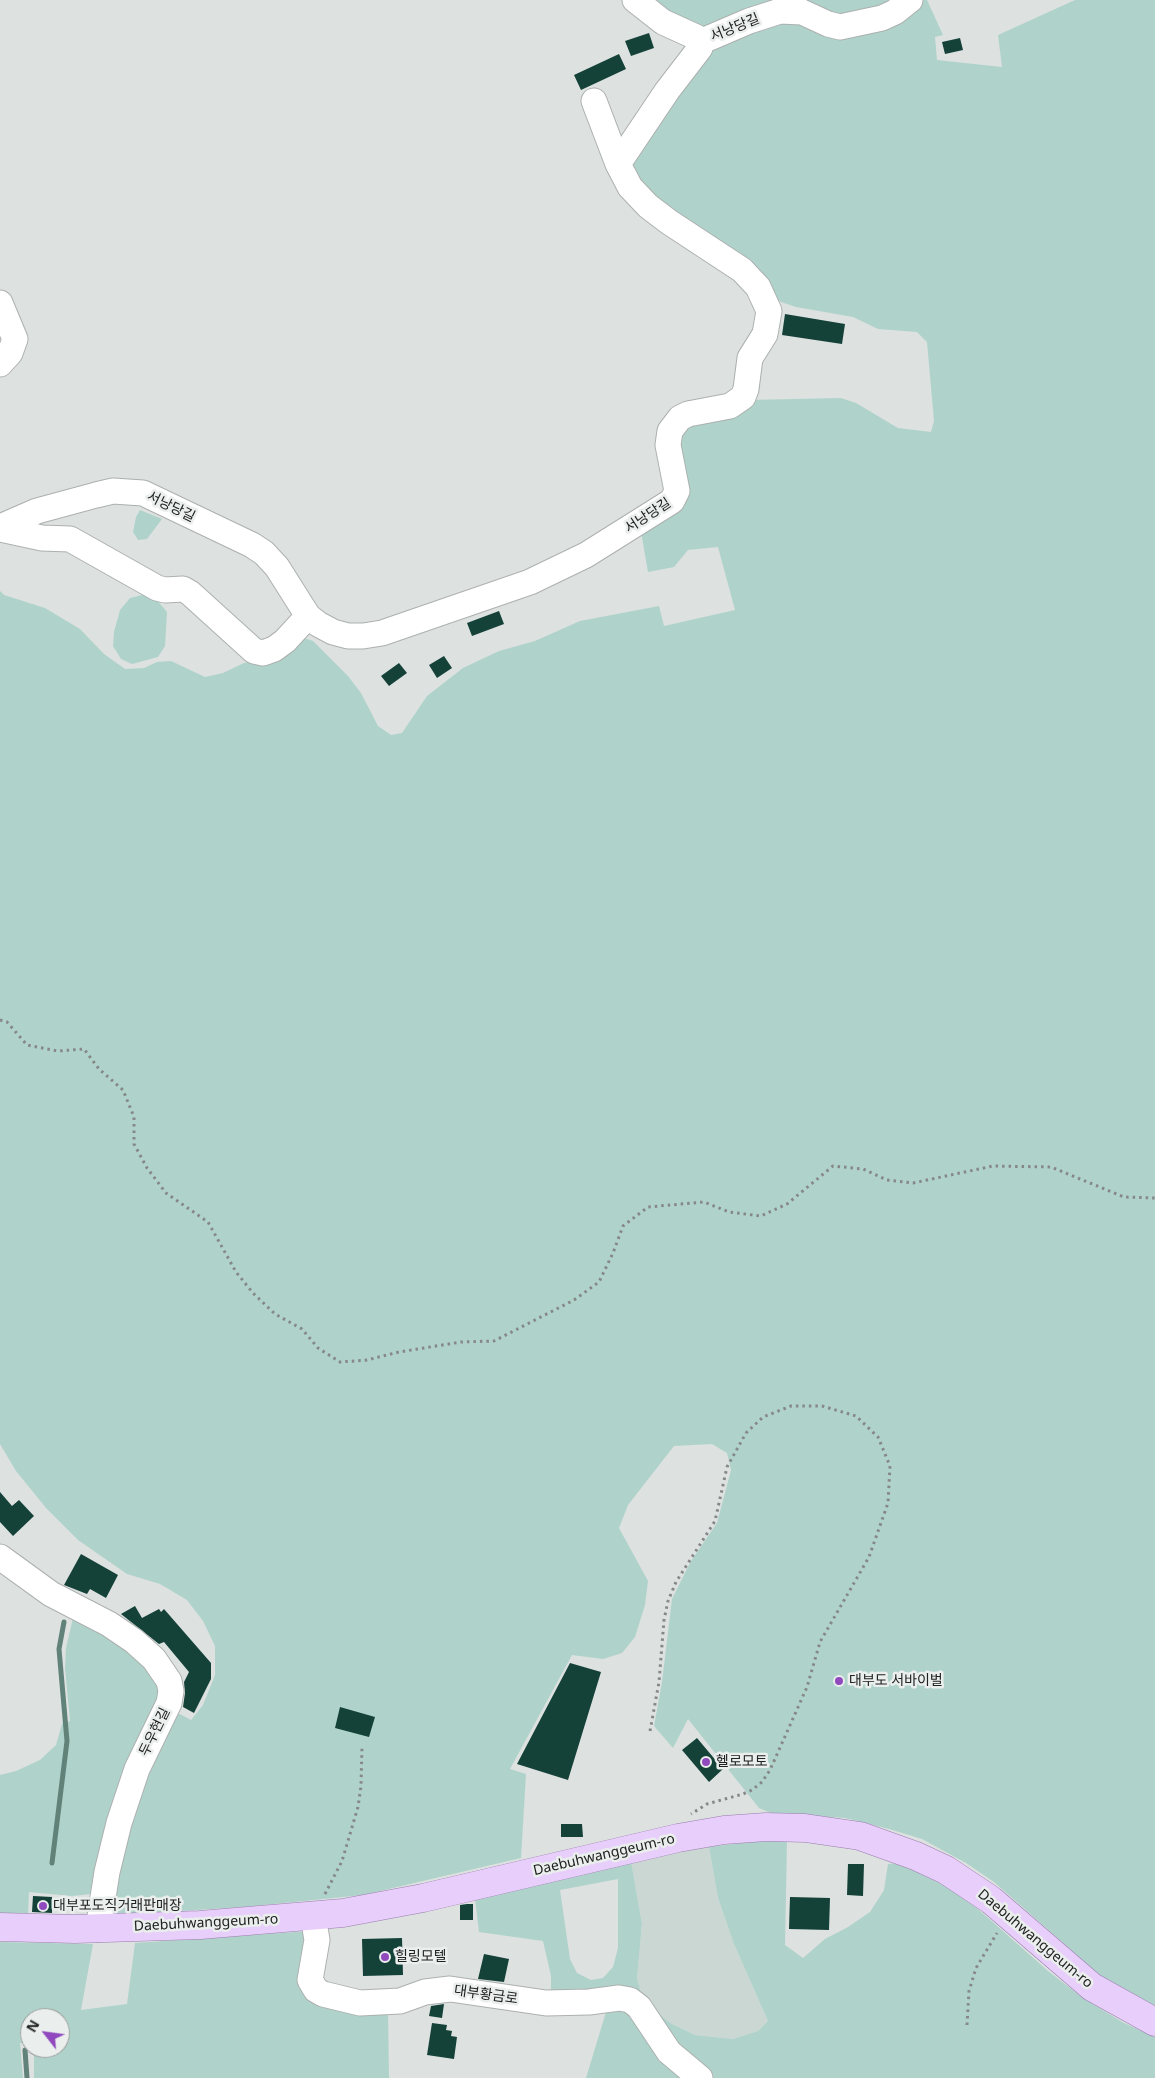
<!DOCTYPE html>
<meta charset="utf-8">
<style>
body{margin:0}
#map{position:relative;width:1155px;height:2078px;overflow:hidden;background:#dde1e0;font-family:"Noto Sans",sans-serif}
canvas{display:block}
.north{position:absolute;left:20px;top:2008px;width:50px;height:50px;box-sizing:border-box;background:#eaeeed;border:1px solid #999c9b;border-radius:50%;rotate:300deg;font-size:14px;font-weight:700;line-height:20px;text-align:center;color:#202121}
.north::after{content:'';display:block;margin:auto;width:18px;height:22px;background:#904abe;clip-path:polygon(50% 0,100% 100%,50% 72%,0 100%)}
</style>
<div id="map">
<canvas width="1155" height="2078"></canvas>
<div class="north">N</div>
</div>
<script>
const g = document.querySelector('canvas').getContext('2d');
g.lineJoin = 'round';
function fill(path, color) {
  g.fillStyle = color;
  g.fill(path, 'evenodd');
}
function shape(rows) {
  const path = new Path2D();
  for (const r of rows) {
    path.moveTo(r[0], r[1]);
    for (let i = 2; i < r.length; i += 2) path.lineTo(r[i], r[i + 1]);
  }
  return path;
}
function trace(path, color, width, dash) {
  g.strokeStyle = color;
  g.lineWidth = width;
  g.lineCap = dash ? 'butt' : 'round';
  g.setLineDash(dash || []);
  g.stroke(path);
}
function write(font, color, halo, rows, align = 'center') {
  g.font = font + ' "Noto Sans","Noto Sans KR",sans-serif';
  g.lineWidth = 5;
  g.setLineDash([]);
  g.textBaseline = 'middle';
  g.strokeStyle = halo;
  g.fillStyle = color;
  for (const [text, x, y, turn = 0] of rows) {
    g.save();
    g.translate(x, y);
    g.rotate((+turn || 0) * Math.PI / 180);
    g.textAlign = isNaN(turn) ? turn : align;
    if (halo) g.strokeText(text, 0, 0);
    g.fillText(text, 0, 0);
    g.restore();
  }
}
const built = shape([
 [709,1847,718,1898,734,1944,768,2021,758,2031,733,2039,695,2035,670,2023,643,2000,637,1978,642,1924,631,1861]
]);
const green = shape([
 [657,0,780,0,699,30,656,10],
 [805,0,897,0,841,18],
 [921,0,927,0,943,35,935,37,937,60,1002,67,998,35,1075,0,1155,0,1155,2006,1104,1979,994,1882,966,1863,922,1839,889,1829,845,1818,771,1813,759,1808,688,1719,673,1748,654,1726,662,1682,672,1599,691,1561,717,1523,731,1470,727,1453,712,1444,674,1446,628,1505,619,1528,648,1581,645,1605,635,1637,622,1653,603,1659,572,1655,510,1769,526,1774,521,1858,363,1895,244,1907,116,1915,109,1913,116,1852,174,1711,191,1720,203,1705,215,1675,215,1646,203,1621,187,1600,160,1584,127,1574,78,1540,46,1508,16,1471,0,1444,0,591,4,595,45,608,80,629,104,654,125,669,144,668,157,662,171,661,205,677,223,673,244,663,257,660,304,638,313,641,348,676,361,693,378,726,391,735,402,733,427,696,463,668,499,651,535,641,580,621,659,606,664,626,735,610,718,547,688,550,674,567,648,572,640,526,672,508,677,429,748,400,841,398,856,403,898,428,931,432,934,421,927,342,917,332,878,329,853,317,796,307,781,302,636,183,630,160,659,113,716,45,779,17,826,30],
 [140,510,162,519,147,539,138,540,133,532,136,517],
 [142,595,156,599,167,612,165,646,158,657,132,664,121,659,113,646,114,632,120,610,130,598],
 [85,1615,157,1675,160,1695,91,1894,72,1896,29,1892,28,1913,0,1913,0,1775,16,1771,40,1760,56,1745,62,1724,70,1721,65,1668,66,1648,73,1618],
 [765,1840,787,1841,785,1945,803,1958,825,1939,848,1927,870,1912,884,1890,888,1864,898,1863,947,1887,978,1909,1048,1971,1083,1998,1124,2023,1155,2037,1155,2078,705,2078,647,2012,551,1998,551,1976,543,1941,479,1932,475,1898,631,1861,642,1924,637,1978,643,2000,670,2023,695,2035,733,2039,758,2031,768,2021,734,1944,718,1898,709,1847],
 [618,1879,618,1948,613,1967,603,1978,591,1980,577,1973,570,1959,560,1890],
 [311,1931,304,1977,388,2008,389,2078,34,2078,34,2048,60,2048,60,2018,30,2018,30,2044,20,2043,23,2078,0,2078,0,1942,93,1944,81,2010,127,2004,135,1943],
 [622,2002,692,2078,586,2078,606,2012]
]);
const stream = shape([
 [52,1863,67,1741,59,1649,64,1622],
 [25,2050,27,2078]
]);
const building = shape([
 [649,33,654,48,631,56,625,41],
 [960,38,963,50,945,54,942,42],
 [619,54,626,69,581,90,574,75],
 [785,314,845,324,842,344,782,335],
 [499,611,504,624,472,636,467,623],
 [444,656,452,668,437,678,429,665],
 [399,663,407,673,389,686,381,676],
 [0,1492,12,1506,19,1500,34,1516,13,1536,0,1522],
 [81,1554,118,1575,106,1598,90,1589,87,1594,64,1585],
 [135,1606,142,1618,159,1609,161,1612,164,1609,211,1663,211,1679,194,1713,183,1707,185,1693,184,1682,189,1672,164,1642,159,1644,121,1614],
 [570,1663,601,1672,568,1780,517,1764],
 [340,1707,375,1717,369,1737,335,1728],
 [697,1738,723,1769,709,1782,682,1750],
 [561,1824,582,1824,583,1837,561,1837],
 [848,1864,864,1864,863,1896,847,1895],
 [33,1896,52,1897,52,1913,32,1912],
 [790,1897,830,1898,829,1930,789,1929],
 [467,1904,473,1904,473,1920,460,1920,460,1905],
 [402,1938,403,1975,363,1976,362,1939],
 [484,1954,509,1959,504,1982,478,1979],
 [444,2004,442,2018,429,2016,431,2006],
 [432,2023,447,2025,446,2030,452,2031,451,2036,457,2037,454,2059,427,2055]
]);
const path = shape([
 [0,1020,7,1022,27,1045,58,1051,84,1049,99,1069,123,1090,134,1117,134,1144,147,1168,166,1193,208,1222,236,1272,253,1293,275,1314,302,1329,318,1348,340,1362,367,1360,399,1352,461,1342,494,1341,574,1300,599,1282,613,1253,623,1226,648,1207,704,1202,729,1212,761,1216,787,1204,833,1166,863,1169,887,1180,913,1183,993,1166,1051,1167,1124,1197,1155,1198],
 [650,1731,659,1682,664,1620,668,1601,676,1582,715,1521,727,1467,746,1433,763,1417,791,1406,822,1406,856,1416,878,1437,890,1466,888,1503,869,1557,820,1642,807,1687,770,1770,762,1782,752,1790,743,1794,707,1804,691,1814],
 [325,1894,342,1861,358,1807,361,1786,362,1746],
 [967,2025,969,1991,976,1968,997,1933]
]);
const minor = shape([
 [700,42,749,21,780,11,802,12,828,24,840,27,882,18,895,12,910,0],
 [618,164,667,91,700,48,700,42,696,37,663,22,635,0],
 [0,303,15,339,10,353,0,364],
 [0,527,37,511,96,495,113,491,143,493,252,545,264,553,277,567,308,616,318,624,333,632,348,636,363,636,382,633,530,582,586,555,672,501,677,491,668,445,670,431,680,418,688,414,730,406,743,397,746,389,750,358,765,334,769,311,758,287,742,270,669,222,648,206,630,187,618,164,594,101],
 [0,529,42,538,70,539,157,588,165,590,183,589,190,593,254,651,263,653,274,649,285,641,308,616],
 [0,1557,51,1594,109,1624,134,1641,154,1659,169,1681,171,1691,169,1703,137,1769,119,1823,107,1872,98,1929],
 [313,1916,317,1940,310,1980,316,1990,323,1994,360,2003,400,2001,425,1992,450,1989,546,2003,589,2002,619,1998,630,2000,639,2007,669,2052,700,2078]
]);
const major = shape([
 [0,1927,75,1929,200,1925,343,1913,423,1898,678,1838,724,1830,766,1827,805,1828,860,1836,916,1856,946,1870,991,1900,1092,1987,1155,2022]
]);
const markers = [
 [839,1681,5,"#904abe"],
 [706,1762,5,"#904abe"],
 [43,1906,5,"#904abe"],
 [385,1957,5,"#904abe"]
];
const streetNames = [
 ["서낭당길",735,28,-22],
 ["서낭당길",171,507,26],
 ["서낭당길",648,516,-33],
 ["두우현길",155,1732,-64],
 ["Daebuhwanggeum-ro",604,1855,-13],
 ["Daebuhwanggeum-ro",206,1923,-3],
 ["Daebuhwanggeum-ro",1035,1939,40],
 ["대부황금로",486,1995,8]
];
const poiNames = [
 ["대부도 서바이벌",849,1681],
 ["헬로모토",716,1762],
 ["대부포도직거래판매장",53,1906],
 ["힐링모텔",395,1957]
];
fill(built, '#cbd7d3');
fill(green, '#afd3ca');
trace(stream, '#618279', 5);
fill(building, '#144138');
trace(minor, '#acb0af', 27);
trace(major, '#987cad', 29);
trace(path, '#868888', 3, [2.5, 4]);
trace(minor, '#fff', 25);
trace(major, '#e8cefb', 28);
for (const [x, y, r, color] of markers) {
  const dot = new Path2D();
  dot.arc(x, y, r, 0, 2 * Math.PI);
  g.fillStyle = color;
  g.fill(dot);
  trace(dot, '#eaeeed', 2);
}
write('14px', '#202121', '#eaeeed', streetNames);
write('14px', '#202121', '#eaeeed', poiNames, 'left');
</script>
